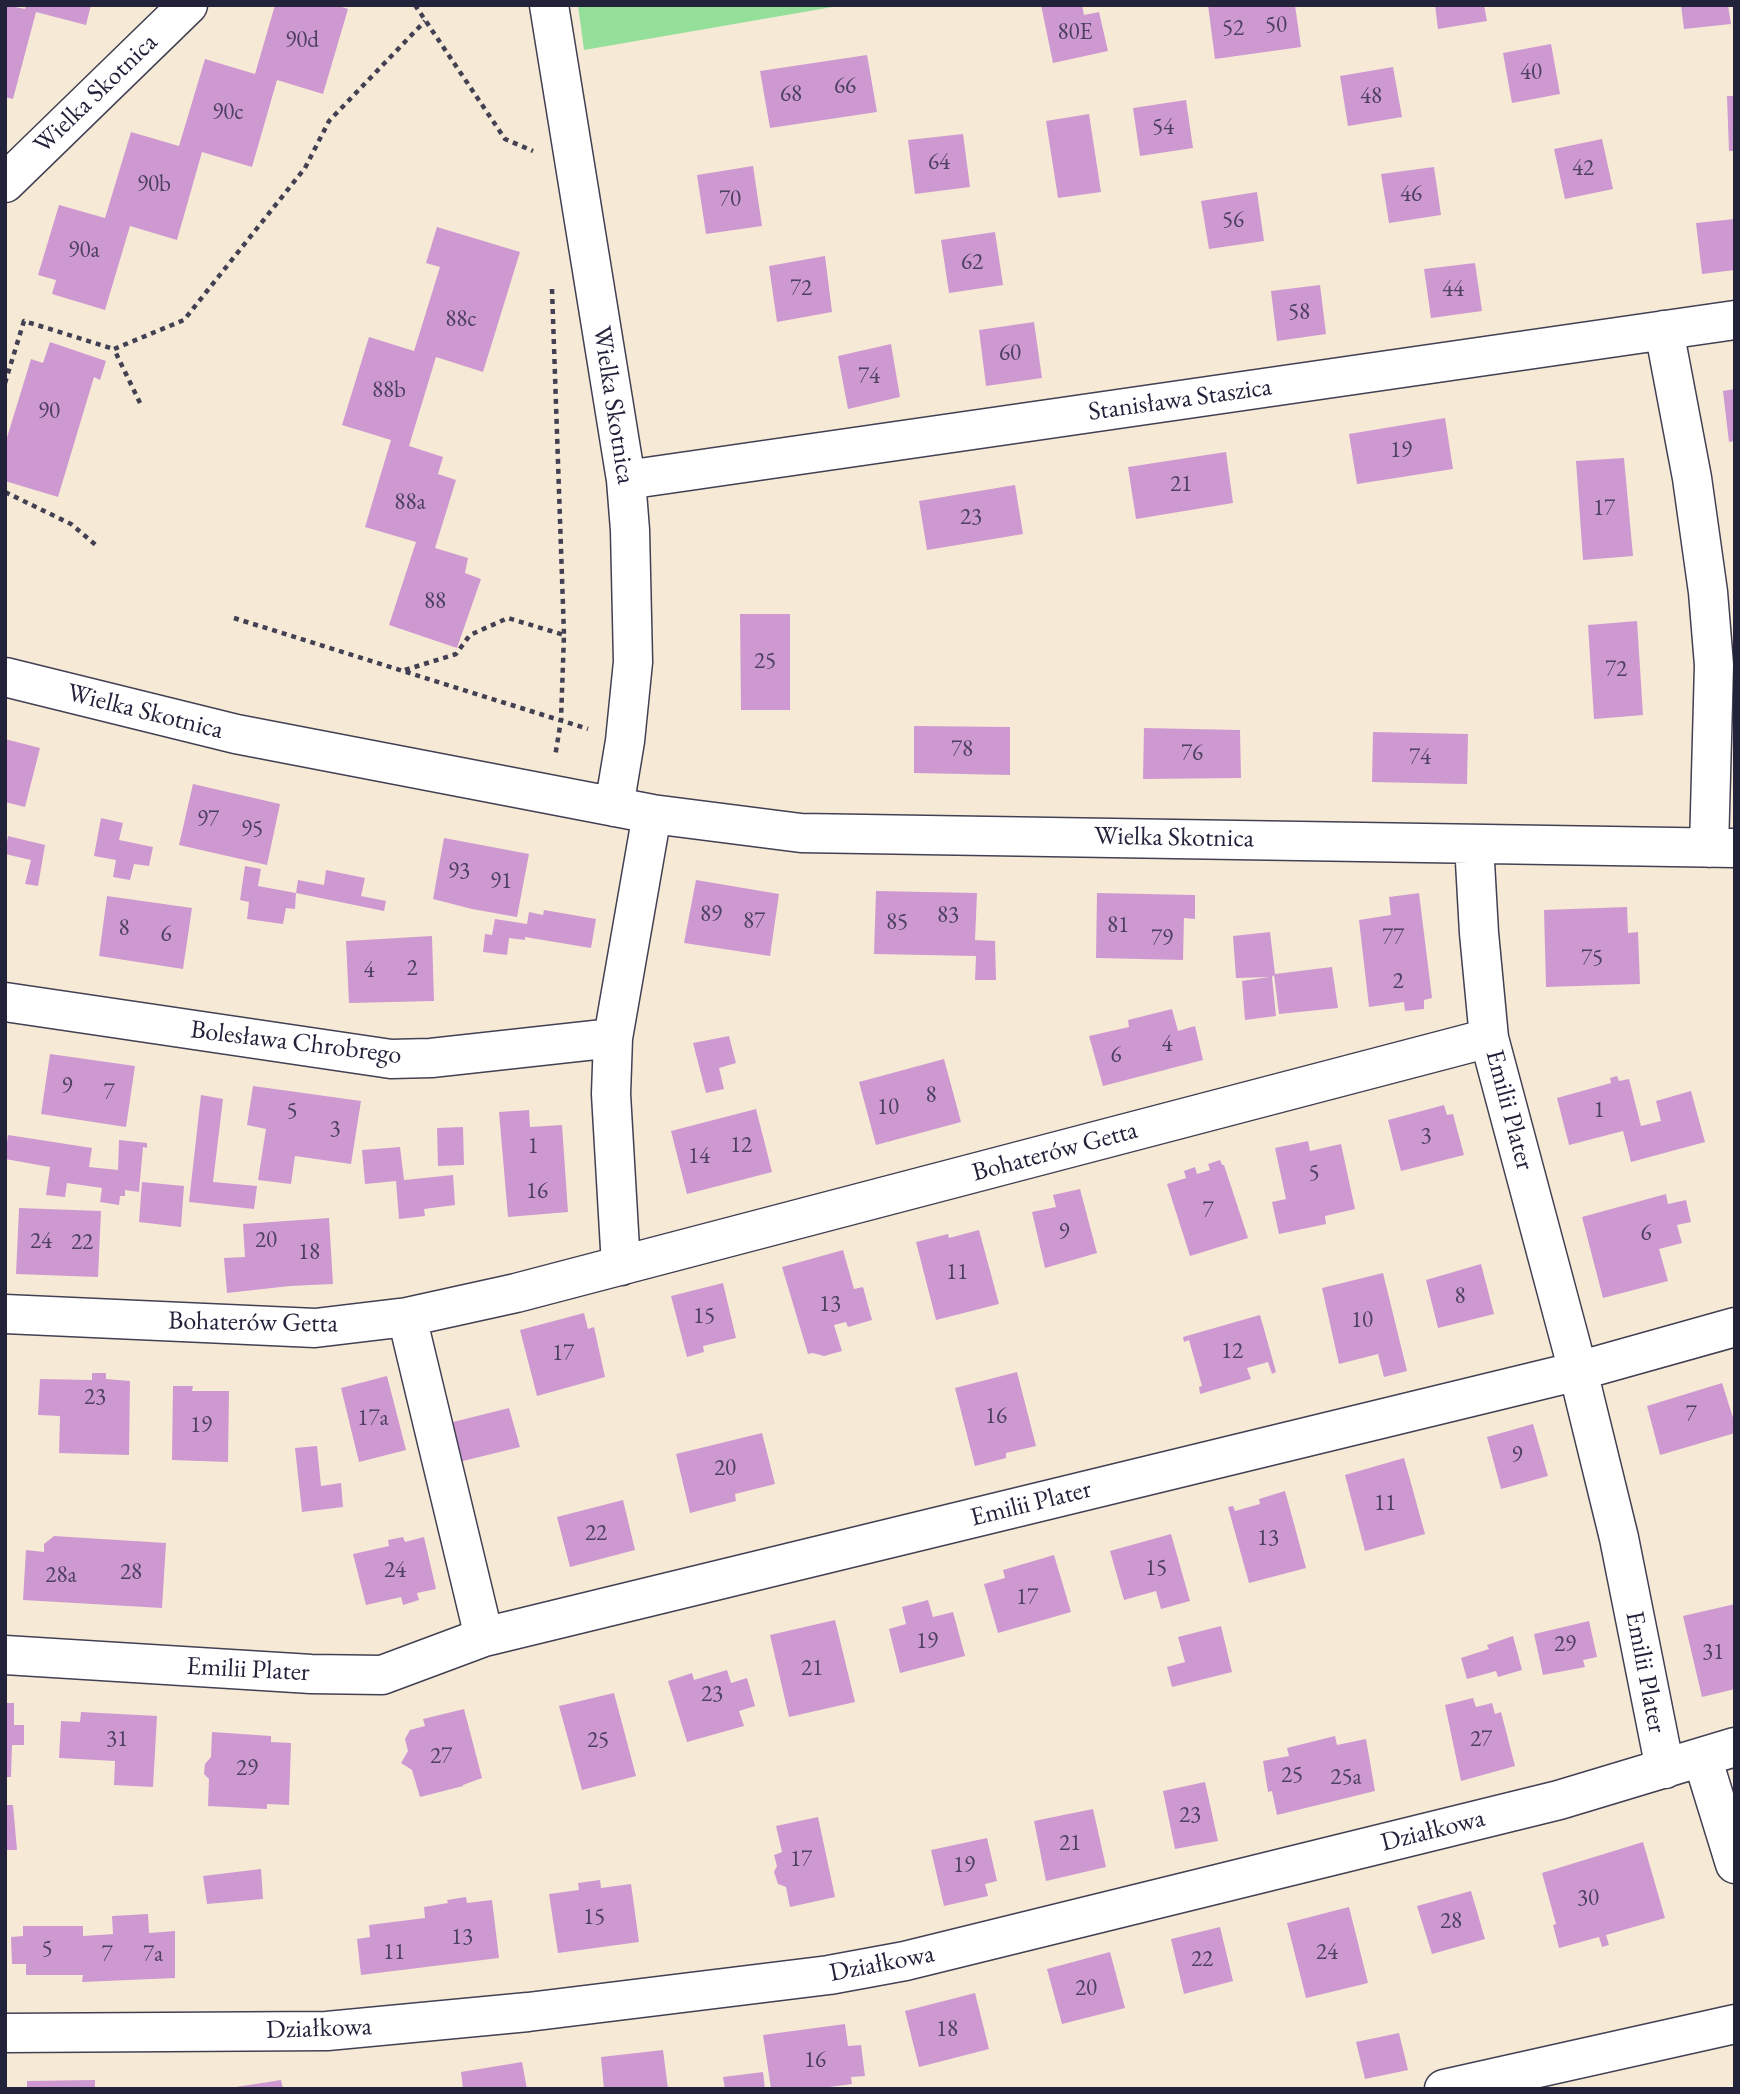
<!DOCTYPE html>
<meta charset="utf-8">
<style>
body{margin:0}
#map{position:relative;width:1740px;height:2094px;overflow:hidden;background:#f6ead6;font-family:"EB Garamond",serif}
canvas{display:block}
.frame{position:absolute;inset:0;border:7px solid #22223b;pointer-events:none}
</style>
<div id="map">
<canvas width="1740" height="2094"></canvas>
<div class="frame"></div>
</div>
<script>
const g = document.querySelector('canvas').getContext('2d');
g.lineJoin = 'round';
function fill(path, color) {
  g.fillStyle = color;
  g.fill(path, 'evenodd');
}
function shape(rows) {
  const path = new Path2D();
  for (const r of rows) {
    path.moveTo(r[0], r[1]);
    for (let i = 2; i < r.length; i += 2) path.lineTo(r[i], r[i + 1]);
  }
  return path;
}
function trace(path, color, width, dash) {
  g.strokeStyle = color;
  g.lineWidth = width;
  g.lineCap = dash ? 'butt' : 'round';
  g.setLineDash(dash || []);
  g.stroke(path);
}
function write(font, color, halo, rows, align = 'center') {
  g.font = font + ' "EB Garamond",serif';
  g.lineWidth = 5;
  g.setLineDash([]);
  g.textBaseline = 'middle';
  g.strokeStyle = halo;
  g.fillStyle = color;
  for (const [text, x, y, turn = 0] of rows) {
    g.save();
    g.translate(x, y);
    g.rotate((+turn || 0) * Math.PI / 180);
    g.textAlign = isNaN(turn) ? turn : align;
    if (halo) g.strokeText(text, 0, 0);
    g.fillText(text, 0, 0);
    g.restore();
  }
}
const green = shape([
 [578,5,844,5,584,50]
]);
const building = shape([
 [5,5,25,9,26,5,91,5,86,25,36,12,13,99,5,97],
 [275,5,336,5,348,9,323,94,277,80,252,167,202,152,177,240,130,226,105,310,52,294,56,280,38,275,59,205,105,218,131,132,179,146,205,59,255,74],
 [1041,5,1082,5,1084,15,1099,12,1108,51,1053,63],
 [1208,5,1295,5,1301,47,1215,59],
 [1435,5,1484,5,1487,21,1438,29],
 [1681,5,1728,5,1731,24,1684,29],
 [1551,44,1560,94,1512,103,1503,53],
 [867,55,877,112,770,128,760,71],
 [1393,67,1402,117,1348,126,1340,76],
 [1727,96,1735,96,1735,151,1729,151],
 [1186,100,1193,148,1140,156,1133,108],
 [1089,114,1101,192,1058,198,1046,121],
 [963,134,970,187,915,194,908,140],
 [1602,139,1613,189,1565,199,1554,149],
 [753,166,762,226,706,234,697,175],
 [1434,167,1441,215,1389,223,1381,174],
 [1257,192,1264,241,1209,249,1201,201],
 [1735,219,1735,270,1702,274,1696,223],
 [437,227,520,252,483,372,436,357,409,446,443,457,438,474,456,480,435,548,468,558,465,573,481,579,457,648,389,625,416,542,365,527,391,440,342,425,369,337,414,351,440,267,426,263],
 [995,232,1003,285,949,293,941,240],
 [825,256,832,312,777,322,769,266],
 [1475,263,1482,311,1431,318,1424,269],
 [1320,285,1326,334,1277,341,1271,291],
 [1034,322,1042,378,986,386,979,330],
 [50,342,106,361,100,380,94,377,58,497,5,481,5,444,31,359,43,363],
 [891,344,900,397,848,409,838,356],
 [1735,389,1735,441,1729,442,1723,391],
 [1445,418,1453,469,1357,484,1349,434],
 [1226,452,1233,503,1136,519,1128,467],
 [1624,458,1633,556,1583,560,1576,461],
 [1015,485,1023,534,927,550,919,501],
 [740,614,790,614,790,710,741,710],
 [1637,621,1643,715,1594,719,1588,625],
 [914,726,1010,727,1010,775,914,773],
 [1144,728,1240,730,1241,778,1143,779],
 [1373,732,1468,734,1467,784,1372,782],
 [5,739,40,748,25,807,5,802],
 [193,784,280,804,267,865,179,845],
 [101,818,123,823,119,840,153,847,149,866,134,864,130,880,113,877,116,860,94,856],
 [8,836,45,845,38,886,25,884,31,860,5,854],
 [444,838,529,854,517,917,472,909,433,899],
 [245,866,261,869,258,886,296,893,295,909,286,908,283,924,247,919,249,902,240,900],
 [326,870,365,878,361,896,386,901,384,911,296,893,298,880,324,885],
 [696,880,779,894,770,956,684,943],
 [876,891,977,893,975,940,995,941,996,980,975,980,976,956,874,954],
 [1097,893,1195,895,1195,919,1184,918,1183,960,1096,958],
 [1419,893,1432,998,1424,1000,1424,1009,1405,1011,1404,1002,1369,1007,1359,920,1391,915,1389,897],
 [107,896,192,908,183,969,99,956],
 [1627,907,1628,933,1638,932,1640,984,1546,987,1544,910],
 [544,910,596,919,591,948,525,937,525,940,509,938,507,955,483,952,485,934,492,935,495,919,527,924,529,912,543,915],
 [1270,932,1275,974,1332,967,1338,1008,1279,1014,1274,975,1272,977,1276,1016,1245,1020,1242,981,1269,977,1236,978,1233,936],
 [432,936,434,1001,349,1003,346,941],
 [1172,1009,1178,1031,1195,1026,1203,1060,1103,1086,1089,1036,1129,1027,1128,1020],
 [729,1036,736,1063,719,1068,724,1089,706,1093,693,1043],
 [50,1054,135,1066,126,1127,41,1114],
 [944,1059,961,1122,876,1145,859,1082],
 [1617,1076,1619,1081,1629,1079,1641,1126,1661,1121,1656,1101,1691,1091,1705,1142,1631,1162,1623,1131,1569,1145,1557,1098,1611,1083,1610,1078],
 [253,1086,361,1101,351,1164,295,1156,291,1184,258,1180,266,1129,247,1125],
 [201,1095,223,1099,213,1182,257,1186,254,1209,189,1202],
 [1444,1105,1447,1115,1453,1114,1464,1155,1401,1171,1388,1120],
 [756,1109,772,1172,687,1194,671,1131],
 [529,1110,530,1127,562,1125,568,1212,508,1217,499,1112],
 [463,1127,464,1165,438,1166,437,1128],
 [8,1135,92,1148,89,1167,118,1170,119,1140,147,1143,147,1148,143,1147,139,1192,125,1190,125,1196,120,1196,119,1205,100,1202,102,1188,67,1183,65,1197,46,1195,50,1167,5,1159],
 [1308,1141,1310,1151,1341,1144,1355,1209,1325,1216,1326,1224,1279,1234,1272,1202,1286,1199,1275,1148],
 [400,1147,404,1180,453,1175,455,1205,424,1209,425,1216,399,1219,396,1181,365,1184,362,1150],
 [1220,1160,1222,1165,1224,1165,1248,1238,1190,1256,1167,1184,1186,1178,1184,1171,1195,1167,1197,1174,1210,1170,1208,1164],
 [142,1182,184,1186,181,1227,139,1222],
 [1080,1189,1097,1253,1045,1268,1032,1212,1056,1207,1053,1195],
 [1666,1194,1668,1204,1686,1200,1691,1222,1677,1225,1682,1243,1659,1249,1668,1281,1603,1298,1582,1217],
 [19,1208,101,1211,98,1277,16,1274],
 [329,1218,333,1284,290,1286,227,1293,224,1258,245,1257,243,1224],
 [979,1230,999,1304,936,1320,916,1242,948,1234,949,1238],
 [843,1250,854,1289,863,1287,872,1320,848,1327,846,1322,834,1325,842,1351,824,1356,813,1353,808,1354,782,1267],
 [1481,1264,1494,1314,1438,1328,1426,1280],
 [1383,1273,1407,1371,1384,1377,1378,1354,1339,1364,1322,1288],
 [723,1283,736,1338,703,1346,704,1352,687,1357,671,1296],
 [584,1313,588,1329,594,1327,605,1377,537,1396,520,1330],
 [1260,1315,1276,1372,1272,1374,1268,1362,1247,1368,1251,1379,1200,1394,1199,1387,1202,1386,1189,1340,1184,1342,1183,1337],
 [1017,1372,1036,1446,1006,1453,1006,1458,975,1466,955,1388],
 [92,1373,106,1373,106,1379,130,1381,129,1455,59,1453,60,1416,38,1415,40,1379,92,1380],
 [387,1376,406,1450,359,1462,341,1388],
 [1722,1383,1735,1424,1735,1433,1660,1455,1647,1406],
 [173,1386,193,1386,192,1391,229,1391,228,1462,172,1460],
 [509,1408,520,1447,459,1462,449,1423],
 [1533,1424,1548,1476,1501,1489,1487,1437],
 [762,1433,775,1484,735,1494,736,1501,690,1513,676,1454],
 [317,1446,321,1486,341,1483,343,1507,302,1512,295,1448],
 [1404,1458,1425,1534,1365,1551,1345,1475],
 [1285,1491,1306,1568,1249,1583,1228,1507,1233,1506,1235,1511,1260,1504,1259,1499],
 [623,1500,635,1550,570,1567,557,1517],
 [1171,1534,1190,1601,1161,1609,1156,1591,1124,1600,1110,1551],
 [54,1536,166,1543,162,1608,23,1600,26,1550,44,1552,44,1544],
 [403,1537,405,1542,424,1537,436,1589,417,1593,419,1600,403,1605,401,1597,366,1605,353,1554,389,1546,388,1540],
 [1054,1555,1071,1612,998,1633,984,1584,1005,1578,1003,1570],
 [928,1600,933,1617,953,1612,965,1656,900,1673,889,1629,906,1624,902,1607],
 [1735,1604,1735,1689,1702,1697,1683,1616],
 [835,1620,855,1702,789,1717,770,1635],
 [1589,1621,1597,1657,1583,1660,1585,1667,1543,1675,1534,1634],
 [1221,1626,1232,1672,1172,1687,1167,1667,1185,1662,1178,1637],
 [1513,1636,1522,1670,1498,1677,1496,1671,1467,1679,1461,1658,1489,1649,1487,1645],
 [727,1670,731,1683,747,1678,755,1706,739,1711,744,1726,687,1742,668,1681,692,1673,694,1680],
 [614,1693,636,1776,582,1790,559,1706],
 [1473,1698,1476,1707,1492,1703,1495,1714,1501,1712,1515,1766,1461,1781,1445,1705],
 [5,1703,14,1703,14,1725,24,1725,24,1745,12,1745,11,1777,5,1777],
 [464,1709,482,1778,463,1785,463,1786,420,1797,412,1770,401,1763,408,1751,405,1739,410,1730,425,1726,423,1719],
 [81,1712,157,1716,153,1787,114,1785,115,1761,59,1758,61,1721,80,1722],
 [212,1732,271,1736,271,1742,291,1743,289,1805,267,1804,267,1809,208,1806,209,1779,204,1774,205,1764,211,1757],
 [1335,1736,1337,1745,1366,1739,1375,1791,1277,1815,1272,1791,1268,1792,1263,1761,1289,1756,1287,1748],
 [1205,1782,1218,1841,1175,1849,1163,1791],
 [5,1805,13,1805,17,1850,5,1850],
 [1093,1809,1106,1867,1046,1881,1034,1821],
 [818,1817,835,1897,790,1907,786,1887,778,1884,774,1872,777,1866,774,1855,782,1852,776,1826],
 [987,1838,997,1881,985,1884,988,1896,944,1906,931,1850],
 [1643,1842,1665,1918,1606,1935,1609,1945,1602,1947,1599,1937,1559,1948,1553,1925,1556,1924,1542,1873],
 [261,1869,263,1899,207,1904,203,1876],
 [600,1880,601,1888,631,1884,639,1942,558,1953,549,1894,579,1890,578,1883],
 [1471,1891,1485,1939,1432,1954,1417,1906],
 [466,1897,467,1903,492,1900,499,1958,361,1975,357,1939,370,1937,369,1925,425,1918,424,1907,448,1903,447,1900],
 [1349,1907,1368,1983,1306,1998,1287,1923],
 [148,1914,149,1933,175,1931,175,1978,82,1982,83,1975,26,1975,26,1964,12,1964,11,1937,23,1936,23,1926,83,1926,83,1936,113,1934,112,1916],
 [1220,1927,1233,1981,1184,1994,1171,1939],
 [1110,1952,1125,2008,1062,2024,1047,1969],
 [975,1993,989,2049,919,2067,905,2011],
 [845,2024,848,2046,861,2045,865,2076,851,2077,852,2084,814,2089,771,2089,763,2035],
 [1399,2033,1408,2070,1365,2079,1356,2042],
 [663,2050,668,2089,604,2089,601,2057],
 [522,2062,527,2089,463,2089,461,2072],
 [763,2072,765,2089,725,2089,723,2077],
 [95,2080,95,2089,27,2089,27,2081],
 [281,2080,283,2089,236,2089,236,2087]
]);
const path = shape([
 [415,5,505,139,533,151],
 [552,289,564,635],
 [5,383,24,321,114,349],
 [140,403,114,349,184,320,305,168,329,121,425,21],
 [5,492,71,524,97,546],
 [234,618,588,729],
 [405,670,456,654,470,635,508,618,564,635,561,720,555,757]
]);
const minor = shape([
 [549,5,626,480,630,530,633,662,625,741,614,807],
 [5,183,188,5],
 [1664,330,1692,478,1708,592,1714,665,1709,848],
 [626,480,1735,320],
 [5,677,236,734,652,814,801,833,1735,848],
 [1474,844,1479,933,1489,1038,1578,1371,1619,1538,1665,1769],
 [5,1002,391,1059,431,1058,613,1038],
 [621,1266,611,1094,613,1038,652,814],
 [5,1314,315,1328,407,1317,516,1293,1489,1038],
 [407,1317,484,1637],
 [5,1655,311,1674,382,1675,484,1637,1578,1371,1735,1327],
 [1702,1757,1735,1864],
 [5,2033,327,2031,528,2012,829,1975,905,1961,1559,1800,1735,1747],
 [1444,2089,1735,2024]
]);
const numberNames = [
 ["50",1276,26],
 ["52",1233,29],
 ["80E",1075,33],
 ["90d",302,41],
 ["40",1531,73],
 ["66",845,87],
 ["68",791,95],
 ["48",1371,97],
 ["90c",228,113],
 ["54",1163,128],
 ["64",939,163],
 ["42",1583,169],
 ["90b",154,185],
 ["46",1411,195],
 ["70",730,200],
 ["56",1233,221],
 ["90a",84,251],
 ["62",972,263],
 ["72",801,289],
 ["44",1453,290],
 ["58",1299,313],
 ["88c",461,320],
 ["60",1010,354],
 ["74",869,377],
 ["88b",389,391],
 ["90",49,412],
 ["19",1401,451],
 ["21",1181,485],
 ["88a",410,503],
 ["17",1604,509],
 ["23",971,518],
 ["88",435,602],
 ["25",765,662],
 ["72",1616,670],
 ["78",962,750],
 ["76",1192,754],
 ["74",1420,758],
 ["97",208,820],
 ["95",252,830],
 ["93",459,872],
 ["91",501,882],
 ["89",711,915],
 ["83",948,916],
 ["87",754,922],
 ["85",897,923],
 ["81",1118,926],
 ["8",124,929],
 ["6",166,935],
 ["77",1393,938],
 ["79",1162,939],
 ["75",1592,959],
 ["2",412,969],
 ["4",369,971],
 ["2",1398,982],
 ["4",1167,1045],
 ["6",1116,1056],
 ["9",67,1087],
 ["7",109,1093],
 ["8",931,1096],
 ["10",888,1108],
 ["1",1599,1111],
 ["5",292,1112],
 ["3",335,1130],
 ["3",1426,1137],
 ["12",741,1146],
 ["1",533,1147],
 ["14",699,1157],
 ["5",1314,1174],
 ["16",537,1192],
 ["7",1208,1211],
 ["9",1064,1233],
 ["6",1646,1234],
 ["20",266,1241],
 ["24",41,1242],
 ["22",82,1243],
 ["18",309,1253],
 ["11",957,1273],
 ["8",1460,1297],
 ["13",830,1305],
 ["15",704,1317],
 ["10",1362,1321],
 ["12",1232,1352],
 ["17",563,1354],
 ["23",95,1398],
 ["7",1691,1415],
 ["16",996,1417],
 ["17a",373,1419],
 ["19",201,1426],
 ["9",1517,1456],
 ["20",725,1469],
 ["11",1385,1504],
 ["22",596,1534],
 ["13",1268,1539],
 ["15",1156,1569],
 ["24",395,1571],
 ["28",131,1573],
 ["28a",61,1576],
 ["17",1027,1598],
 ["19",927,1642],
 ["29",1565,1645],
 ["31",1713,1653],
 ["21",812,1669],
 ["23",712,1695],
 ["31",117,1740],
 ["27",1481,1740],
 ["25",598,1741],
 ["27",441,1757],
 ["29",247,1769],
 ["25",1292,1776],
 ["25a",1346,1778],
 ["23",1190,1816],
 ["21",1070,1844],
 ["17",801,1860],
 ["19",964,1866],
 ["30",1588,1899],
 ["15",594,1918],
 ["28",1451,1922],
 ["13",462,1938],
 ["5",47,1950],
 ["11",394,1953],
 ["24",1327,1953],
 ["7",107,1955],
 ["7a",153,1955],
 ["22",1202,1960],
 ["20",1086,1989],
 ["18",947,2030],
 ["16",815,2061]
];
const streetNames = [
 ["Wielka Skotnica",96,94,-44],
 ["Stanisława Staszica",1180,400,-8],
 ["Wielka Skotnica",613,405,81],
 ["Wielka Skotnica",145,712,14],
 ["Wielka Skotnica",1174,838,1],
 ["Bolesława Chrobrego",296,1043,7],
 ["Emilii Plater",1509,1110,75],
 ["Bohaterów Getta",1055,1152,-15],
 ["Bohaterów Getta",253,1323,1],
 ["Emilii Plater",1031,1504,-14],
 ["Emilii Plater",248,1670,3],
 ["Emilii Plater",1645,1672,79],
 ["Działkowa",1433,1831,-14],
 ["Działkowa",882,1964,-11],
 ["Działkowa",319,2029,-2]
];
fill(green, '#94df9a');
fill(building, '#ce99d1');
trace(minor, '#424052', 41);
trace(path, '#424052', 4.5, [5, 5]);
trace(minor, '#fff', 38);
write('23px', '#4d4060', null, numberNames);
write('26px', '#22223b', '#fff', streetNames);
</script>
